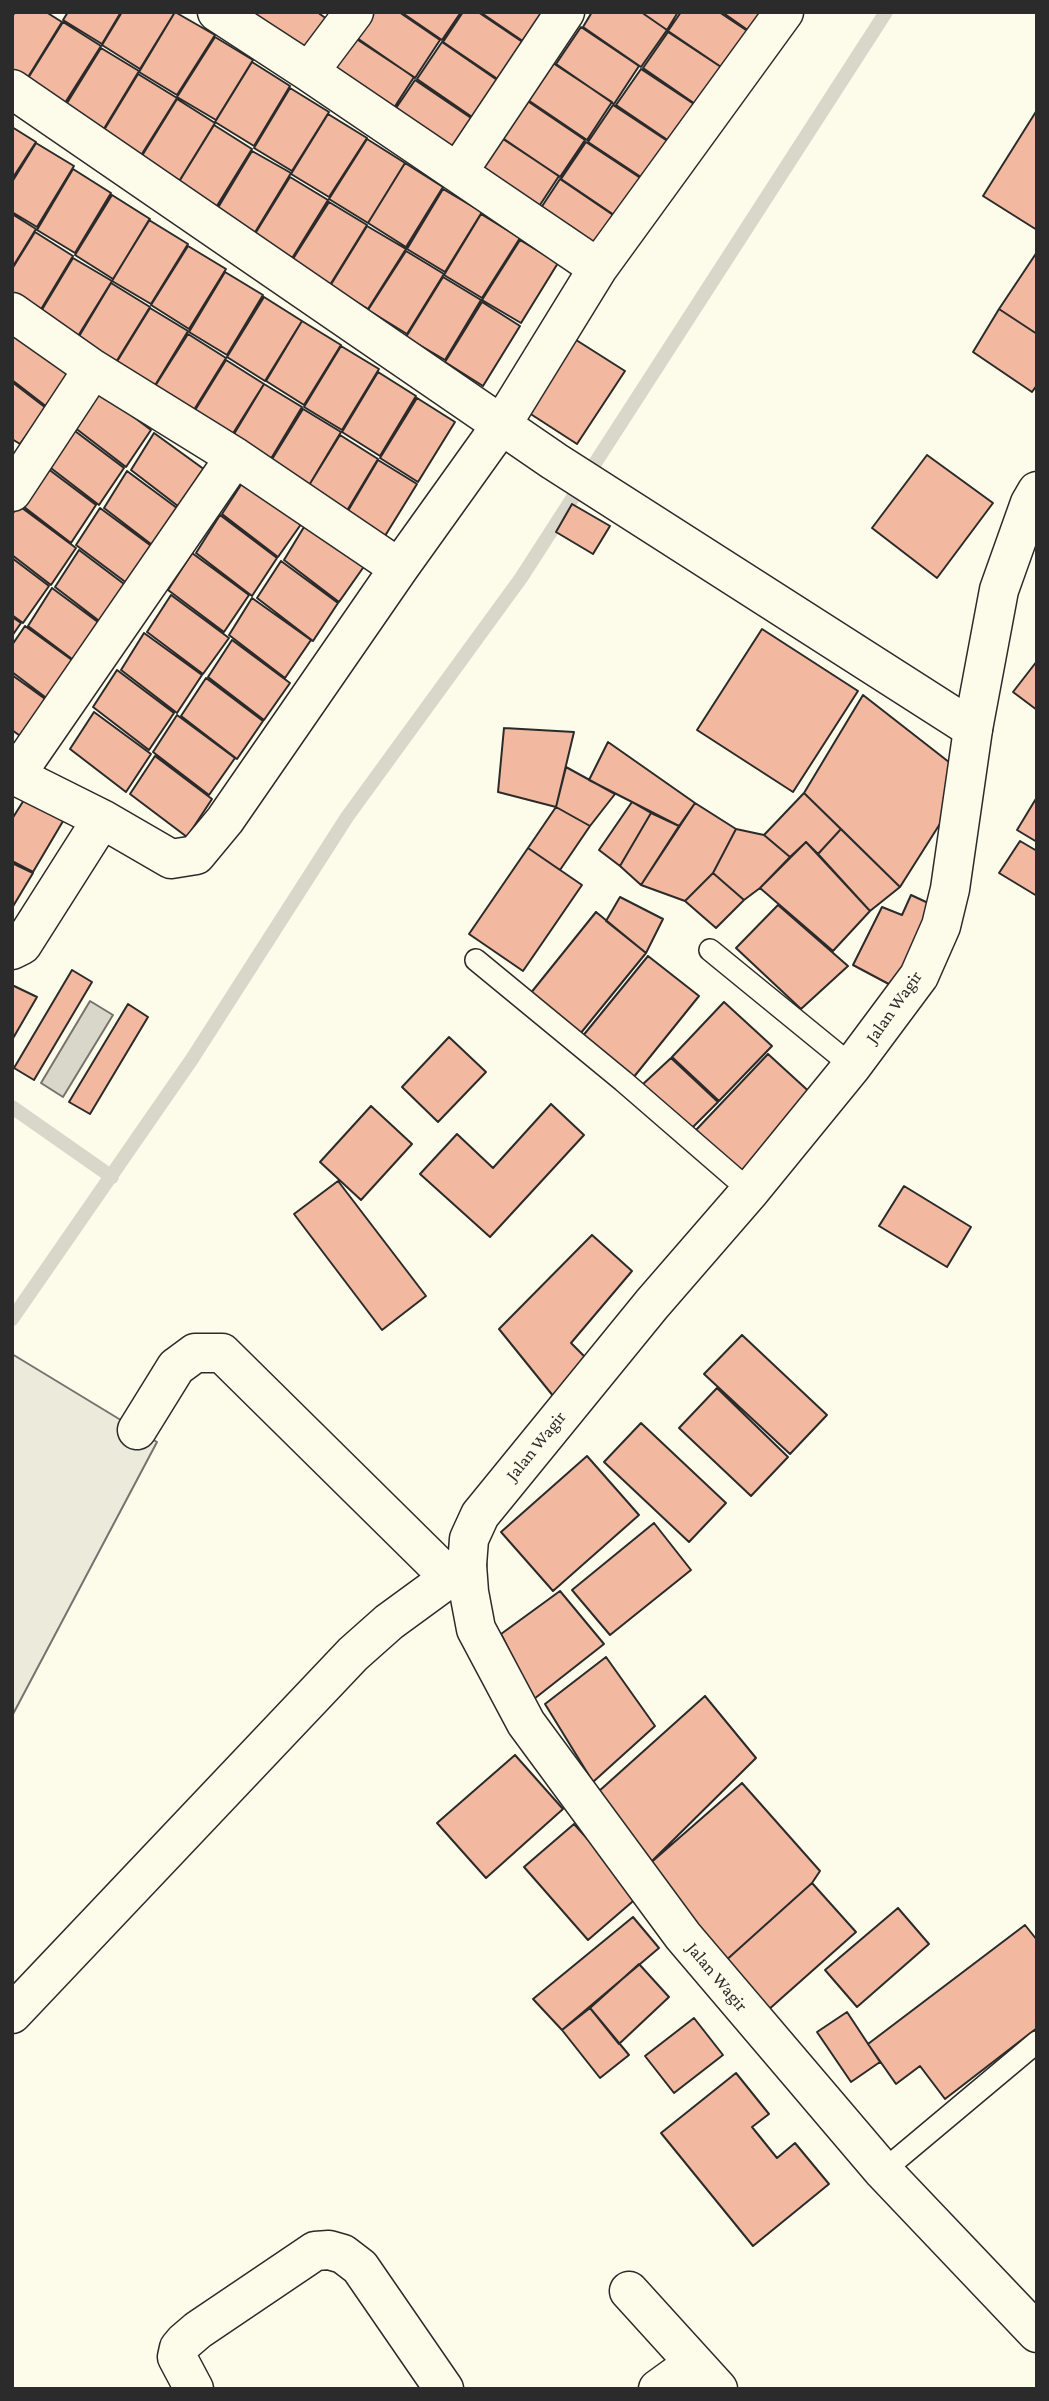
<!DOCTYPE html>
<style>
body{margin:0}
#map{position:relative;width:1049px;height:2401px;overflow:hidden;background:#fdfbea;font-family:"Crimson Pro",serif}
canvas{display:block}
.frame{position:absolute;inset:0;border:14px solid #2b2b2b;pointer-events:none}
</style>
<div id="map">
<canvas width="1049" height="2401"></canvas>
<div class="frame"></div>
</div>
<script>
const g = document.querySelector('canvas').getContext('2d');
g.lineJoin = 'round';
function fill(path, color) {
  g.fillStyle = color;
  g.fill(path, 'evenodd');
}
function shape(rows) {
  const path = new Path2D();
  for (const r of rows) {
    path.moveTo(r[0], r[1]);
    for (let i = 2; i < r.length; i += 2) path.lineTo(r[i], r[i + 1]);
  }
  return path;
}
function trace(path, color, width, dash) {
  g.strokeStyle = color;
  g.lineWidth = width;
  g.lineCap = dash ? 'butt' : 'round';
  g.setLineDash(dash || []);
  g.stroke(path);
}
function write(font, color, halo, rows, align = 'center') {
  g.font = font + ' "Crimson Pro",serif';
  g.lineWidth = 5;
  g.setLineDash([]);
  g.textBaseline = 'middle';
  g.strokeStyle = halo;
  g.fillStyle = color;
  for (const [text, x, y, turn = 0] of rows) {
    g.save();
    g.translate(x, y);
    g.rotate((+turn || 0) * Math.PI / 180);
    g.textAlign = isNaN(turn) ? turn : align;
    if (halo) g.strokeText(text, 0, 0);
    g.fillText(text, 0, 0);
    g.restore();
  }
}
const green = shape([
 [12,1354,157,1442,12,1716,12,1354]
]);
const water = shape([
 [90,1001,113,1015,63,1097,41,1083,90,1001]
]);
const stream = shape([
 [12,1107,112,1177],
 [12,1319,192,1059,347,817,521,578,886,12]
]);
const building = shape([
 [15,12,46,12,62,22,25,82,12,75,12,17,15,12],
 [68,12,121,12,102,44,63,20,68,12],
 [122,12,175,12,140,69,102,45,122,12],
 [175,12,215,35,177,95,139,72,175,12],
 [247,12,317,12,327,19,302,56,247,12],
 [374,12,399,12,440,40,415,78,357,38,374,12],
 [401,12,461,12,442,40,401,12],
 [463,12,478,12,527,45,502,82,443,42,463,12],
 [480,12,553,12,530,46,480,12],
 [592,12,641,12,667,30,641,67,583,27,592,12],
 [641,12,678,12,667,30,641,12],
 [681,12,719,12,752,34,727,71,668,31,681,12],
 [722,12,766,12,752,33,722,12],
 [63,22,101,46,63,106,25,83,63,22],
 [581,27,639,66,614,104,556,64,581,27],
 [668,32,727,71,701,108,643,68,668,32],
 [215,37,253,60,216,120,177,97,215,37],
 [355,38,414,77,390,114,330,74,355,38],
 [442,42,500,82,475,119,417,79,442,42],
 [101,48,139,71,102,132,64,108,101,48],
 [252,62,290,86,254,146,215,122,252,62],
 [553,63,612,102,587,140,528,100,553,63],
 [641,69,700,108,675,145,616,105,641,69],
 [138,74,177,98,140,157,101,135,138,74],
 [415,80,474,120,449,157,390,117,415,80],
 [290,88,329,112,292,171,254,148,290,88],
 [177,99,215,123,178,183,140,159,177,99],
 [526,100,585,140,560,177,501,137,526,100],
 [613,105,672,144,647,181,588,142,613,105],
 [1037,110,1037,230,983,196,1037,110],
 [328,114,367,138,329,197,291,174,328,114],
 [214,125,252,149,215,209,177,185,214,125],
 [12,127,36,142,12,179,12,127],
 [500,137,559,176,534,214,475,174,500,137],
 [367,139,405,163,368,223,329,199,367,139],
 [586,142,645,181,620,219,561,179,586,142],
 [36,143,74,166,37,227,12,212,12,182,36,143],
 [252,151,291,173,254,234,216,211,252,151],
 [405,163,443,187,406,247,368,223,405,163],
 [73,169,111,193,75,253,37,230,73,169],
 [290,177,328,200,291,260,253,237,290,177],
 [560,179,619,219,594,256,535,217,560,179],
 [443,189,482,212,445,272,407,249,443,189],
 [112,195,150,219,113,279,75,255,112,195],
 [329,202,367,225,330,285,291,262,329,202],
 [12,214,36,229,12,268,12,214],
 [481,214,520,238,482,298,444,275,481,214],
 [149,220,188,244,151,304,112,281,149,220],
 [367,226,406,249,368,309,330,286,367,226],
 [35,232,73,256,37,316,12,301,12,269,35,232],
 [520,240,558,263,521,323,482,300,520,240],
 [188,246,226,269,189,329,151,305,188,246],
 [406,251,444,274,407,334,368,310,406,251],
 [1037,252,1037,334,999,309,1037,252],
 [73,258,112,281,75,341,37,318,73,258],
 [225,272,263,295,227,355,189,332,225,272],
 [443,277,481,300,445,360,406,337,443,277],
 [111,283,150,307,113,367,75,343,111,283],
 [264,297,302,321,265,381,227,357,264,297],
 [482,302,520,326,483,386,445,362,482,302],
 [150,308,188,331,151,392,113,368,150,308],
 [999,309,1037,334,1037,385,1032,392,973,352,999,309],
 [302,321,341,345,304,405,266,381,302,321],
 [12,331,73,370,47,407,12,380,12,331],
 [188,334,226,358,189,418,150,394,188,334],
 [573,338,625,371,577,444,526,411,573,338],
 [341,346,379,369,342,430,304,407,341,346],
 [226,360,264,384,227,443,189,420,226,360],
 [378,372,416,396,380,456,342,432,378,372],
 [12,382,46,408,20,444,12,439,12,382],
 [264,384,302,407,266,467,228,444,264,384],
 [94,387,151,430,126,467,70,424,94,387],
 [417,398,455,422,418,482,380,458,417,398],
 [303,409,341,432,305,492,266,469,303,409],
 [67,425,124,468,99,505,43,462,67,425],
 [154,433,212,475,187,513,131,470,154,433],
 [340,435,378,459,342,519,303,495,340,435],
 [927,455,993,503,937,578,872,528,927,455],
 [378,460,417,484,380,544,342,521,378,460],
 [39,462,96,505,71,543,15,500,39,462],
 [127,471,185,514,160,551,104,508,127,471],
 [246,477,304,520,278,557,222,514,246,477],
 [572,504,610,526,593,554,556,532,572,504],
 [18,505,76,548,51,585,12,555,12,515,18,505],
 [100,508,158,551,132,587,76,545,100,508],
 [220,515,277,558,252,596,196,553,220,515],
 [307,522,365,565,339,602,284,560,307,522],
 [79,550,136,593,111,630,55,587,79,550],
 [192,553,249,595,224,632,168,590,192,553],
 [12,558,49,586,23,623,12,615,12,558],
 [281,561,338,603,313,641,257,598,281,561],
 [52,588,110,631,84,668,28,626,52,588],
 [171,595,229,638,203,674,147,632,171,595],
 [252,598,311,640,285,678,229,635,252,598],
 [12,617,21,623,12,636,12,617],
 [25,626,83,668,57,706,12,672,12,645,25,626],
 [762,629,858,691,793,792,697,730,762,629],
 [144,633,202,675,177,713,121,670,144,633],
 [232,640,290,683,264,720,208,677,232,640],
 [1037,661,1037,710,1013,692,1037,661],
 [117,670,174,713,149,750,93,707,117,670],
 [12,675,59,709,34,746,12,730,12,675],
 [206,678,263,721,237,759,181,716,206,678],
 [863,695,954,766,955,800,900,887,804,793,863,695],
 [94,712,151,754,126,792,70,749,94,712],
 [177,715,235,758,209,795,153,752,177,715],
 [504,728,574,732,556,807,498,792,504,728],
 [608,742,695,803,679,826,589,780,608,742],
 [155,756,212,799,187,837,130,794,155,756],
 [566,767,615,794,590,826,556,807,566,767],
 [29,792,69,811,33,872,12,861,12,819,29,792],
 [804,793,841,829,818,854,806,842,790,857,764,835,804,793],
 [1037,797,1037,842,1017,830,1037,797],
 [632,802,651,813,620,866,599,850,632,802],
 [695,803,736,829,713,873,685,901,641,885,695,803],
 [556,807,590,826,560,870,528,848,556,807],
 [651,813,679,826,641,885,620,866,651,813],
 [736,829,764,835,790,857,760,888,744,900,713,873,736,829],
 [841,829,900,887,870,911,818,854,841,829],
 [1020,841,1037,851,1037,896,999,873,1020,841],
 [806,842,870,911,833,951,760,888,806,842],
 [528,848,582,885,523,971,469,934,528,848],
 [12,863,33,873,12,908,12,863],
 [713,873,744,900,716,928,685,901,713,873],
 [911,895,939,908,900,990,853,965,882,907,902,915,911,895],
 [620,897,663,919,646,953,606,921,620,897],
 [778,905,848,966,801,1009,736,948,778,905],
 [596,912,646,953,580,1034,530,994,596,912],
 [648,956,699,996,633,1078,582,1037,648,956],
 [72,970,92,982,34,1080,14,1068,72,970],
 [12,985,37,997,12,1040,12,985],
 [724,1002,772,1046,719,1101,672,1057,724,1002],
 [128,1004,148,1017,90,1114,69,1102,128,1004],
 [449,1037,486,1072,438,1122,402,1087,449,1037],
 [768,1054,815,1097,744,1174,696,1130,768,1054],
 [671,1058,718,1102,690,1130,642,1085,671,1058],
 [551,1104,584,1135,490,1237,420,1174,457,1134,493,1168,551,1104],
 [371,1106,412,1144,361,1200,320,1162,371,1106],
 [338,1181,426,1296,382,1330,294,1214,338,1181],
 [904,1186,971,1227,947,1267,879,1226,904,1186],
 [592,1235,632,1271,571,1343,590,1362,558,1402,499,1329,592,1235],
 [742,1335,827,1415,790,1454,704,1374,742,1335],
 [717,1388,788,1457,751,1496,679,1428,717,1388],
 [641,1423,726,1503,689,1542,604,1462,641,1423],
 [587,1456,639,1515,553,1591,501,1532,587,1456],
 [654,1523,691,1570,610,1635,572,1590,654,1523],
 [560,1591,604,1644,534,1699,501,1634,560,1591],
 [606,1657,655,1726,593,1782,545,1704,606,1657],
 [705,1696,756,1758,647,1866,598,1792,705,1696],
 [515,1755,563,1809,486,1878,437,1823,515,1755],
 [742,1783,820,1871,812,1883,723,1963,647,1866,742,1783],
 [574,1824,639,1896,588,1940,524,1867,574,1824],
 [812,1883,856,1932,767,2011,723,1963,812,1883],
 [898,1908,929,1944,857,2007,825,1970,898,1908],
 [633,1917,659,1948,562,2030,533,1999,633,1917],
 [1025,1925,1037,1940,1037,2028,945,2099,920,2066,896,2084,868,2044,1025,1925],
 [639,1964,669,1997,619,2044,590,2008,639,1964],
 [590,2008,629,2055,600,2078,562,2030,590,2008],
 [847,2012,880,2062,851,2082,817,2032,847,2012],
 [694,2018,723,2055,674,2093,645,2056,694,2018],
 [736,2073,769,2114,752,2127,777,2158,795,2143,829,2184,753,2246,661,2133,736,2073]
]);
const lane = shape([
 [710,950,852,1066],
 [476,960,623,1081,750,1191],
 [883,2171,1037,2042]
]);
const street = shape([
 [217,12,309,72,598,268],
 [309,72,354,12],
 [12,89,554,461,973,729],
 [458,172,565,12],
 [12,312,93,369,235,457,399,568],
 [12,492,93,369],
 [12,774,102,819,171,859,196,855,225,820,399,568,502,424,598,268,784,12],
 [15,776,235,457],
 [12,950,22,945,102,819],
 [137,1430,176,1367,195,1353,222,1353,449,1577],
 [12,2014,353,1654,389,1622,467,1565],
 [629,2291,718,2389],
 [194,2389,177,2357,179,2348,184,2342,198,2330,315,2251,329,2250,343,2254,360,2267,444,2389],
 [658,2389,694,2363]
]);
const secondary = shape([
 [1037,491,1030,503,999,590,973,729,950,889,941,926,919,976,852,1066,750,1191,652,1304,480,1515,469,1539,467,1565,469,1592,476,1629,526,1723,683,1936,883,2171,1037,2333]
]);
const streetNames = [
 ["Jalan Wagir",894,1007,-55],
 ["Jalan Wagir",536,1446,-51],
 ["Jalan Wagir",717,1977,50]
];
fill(green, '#ecebdb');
trace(green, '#74746e', 2);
fill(water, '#d8d7c9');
trace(water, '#74746e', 2);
trace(stream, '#d8d7c9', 14);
fill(building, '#f2b8a0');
trace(building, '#2b2b2b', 2);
trace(lane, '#2b2b2b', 24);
trace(street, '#2b2b2b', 41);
trace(secondary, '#2b2b2b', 41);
trace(lane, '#fdfbea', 21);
trace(street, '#fdfbea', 38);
trace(secondary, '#fdfbea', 38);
write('18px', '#2b2b2b', '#fdfbea', streetNames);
</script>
